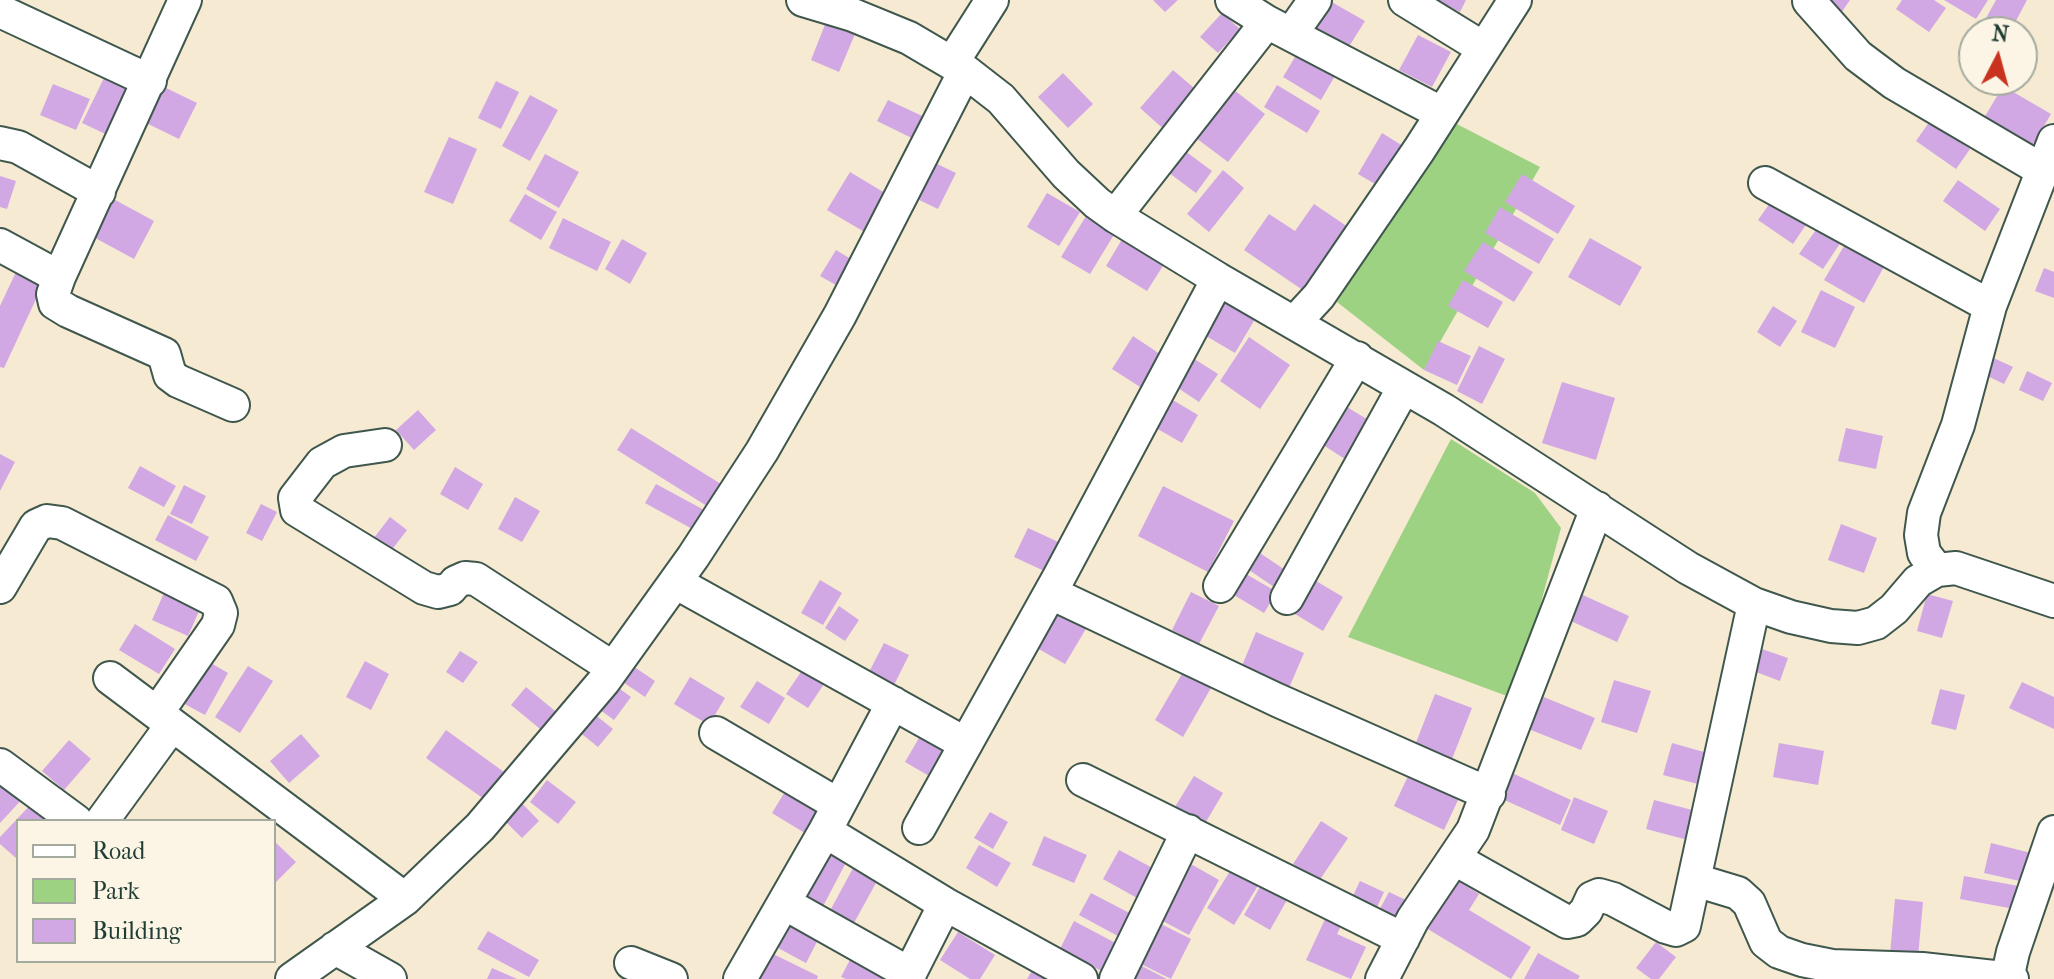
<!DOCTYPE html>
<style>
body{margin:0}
#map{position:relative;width:2054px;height:979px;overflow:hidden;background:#f6ead2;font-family:"IM FELL French Canon",serif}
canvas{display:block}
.legend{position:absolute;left:16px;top:819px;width:260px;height:144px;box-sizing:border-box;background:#fcf5e5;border:2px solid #a4ab9e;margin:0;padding:10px 14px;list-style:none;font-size:24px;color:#1f3d34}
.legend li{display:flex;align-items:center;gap:16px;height:40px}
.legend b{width:40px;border:2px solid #a4ab9e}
.north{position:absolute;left:1958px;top:16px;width:80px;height:80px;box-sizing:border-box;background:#fcf5e5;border:2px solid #a4ab9e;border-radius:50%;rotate:6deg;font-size:22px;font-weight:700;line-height:32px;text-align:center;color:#1f3d34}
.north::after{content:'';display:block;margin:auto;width:28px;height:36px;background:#c8321e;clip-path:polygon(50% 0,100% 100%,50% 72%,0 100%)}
</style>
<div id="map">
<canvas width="2054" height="979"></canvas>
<ul class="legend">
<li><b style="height:10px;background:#fff"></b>Road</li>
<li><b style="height:22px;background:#9ed283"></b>Park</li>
<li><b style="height:22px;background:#d1a8e4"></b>Building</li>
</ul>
<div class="north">N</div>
</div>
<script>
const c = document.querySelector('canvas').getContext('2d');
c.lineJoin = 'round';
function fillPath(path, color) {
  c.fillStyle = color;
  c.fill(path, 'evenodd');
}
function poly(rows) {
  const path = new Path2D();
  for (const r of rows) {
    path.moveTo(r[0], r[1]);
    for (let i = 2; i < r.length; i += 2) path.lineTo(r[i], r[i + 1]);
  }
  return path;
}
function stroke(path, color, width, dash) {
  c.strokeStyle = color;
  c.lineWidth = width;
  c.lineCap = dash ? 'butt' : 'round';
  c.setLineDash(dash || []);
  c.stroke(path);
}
const green = poly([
 [1451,121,1540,167,1424,370,1337,302],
 [1451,439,1535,493,1561,528,1515,699,1348,637]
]);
const building = poly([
 [1153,0,1178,0,1165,12],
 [1328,0,1365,21,1343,56,1307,33],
 [1436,0,1466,0,1460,12],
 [1823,0,1850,0,1841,13],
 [1902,0,1934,0,1946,8,1929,32,1896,9],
 [1944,0,1988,0,1976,19],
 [1996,0,2027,0,2010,32,1985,20],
 [1222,13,1240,29,1218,53,1200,37],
 [826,22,855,34,839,72,811,60],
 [1418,35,1451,52,1432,87,1399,70],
 [1301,47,1339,69,1321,100,1283,77],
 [1173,70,1201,94,1168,133,1140,108],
 [1063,73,1093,104,1068,128,1038,97],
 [104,78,136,93,114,138,82,123],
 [496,81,519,92,501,129,478,118],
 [53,84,90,99,76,130,40,115],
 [160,85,197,103,179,139,142,121],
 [1277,85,1320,111,1307,133,1264,107],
 [1229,86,1265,114,1228,162,1192,135],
 [2003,86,2051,114,2029,151,1981,123],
 [530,95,558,110,530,161,502,146],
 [888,100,933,121,922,143,877,121],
 [1930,121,1970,149,1956,169,1916,141],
 [1382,133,1411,151,1387,191,1358,174],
 [449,137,477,149,453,204,424,192],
 [1177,145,1212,171,1196,193,1161,167],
 [545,154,579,172,559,208,526,189],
 [929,160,956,173,938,209,911,196],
 [1223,170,1244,188,1209,232,1187,214],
 [850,172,890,196,868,234,827,210],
 [1522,174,1575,206,1558,234,1505,202],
 [0,176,16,181,7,209,0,207],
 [1958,180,2000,209,1985,231,1943,201],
 [1047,193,1080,212,1059,246,1027,227],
 [1777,193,1812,216,1793,244,1758,220],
 [525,194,557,212,541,240,509,221],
 [106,195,154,221,134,259,86,233],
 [1314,204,1351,229,1307,293,1244,250,1269,214,1295,231],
 [1500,207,1554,239,1539,264,1485,233],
 [1086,216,1115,233,1090,274,1061,257],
 [563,218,611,242,597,271,549,248],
 [1820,224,1843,239,1823,269,1799,254],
 [1124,236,1166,261,1147,291,1106,266],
 [1590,238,1642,267,1620,306,1568,277],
 [622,239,647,253,630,284,605,269],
 [1847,241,1886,263,1864,303,1824,280],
 [1483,242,1533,272,1514,302,1464,271],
 [836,250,856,262,841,288,820,276],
 [2044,268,2054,272,2054,298,2035,291],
 [16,272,43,284,4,368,0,367,0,306],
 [1463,280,1503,302,1488,328,1448,306],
 [1821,290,1855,307,1835,348,1801,332],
 [1225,294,1258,314,1235,353,1201,333],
 [1773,306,1797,321,1780,347,1757,332],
 [1133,336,1169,360,1148,392,1112,369],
 [1249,337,1290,365,1260,409,1220,381],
 [1438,341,1471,356,1457,385,1424,370],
 [1479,346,1505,359,1482,404,1457,391],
 [1185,353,1218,374,1199,402,1169,382],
 [1987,355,2013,367,2004,384,1979,372],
 [2027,371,2052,383,2043,401,2019,390],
 [1562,382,1615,398,1596,460,1542,443],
 [1166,396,1198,415,1182,443,1149,424],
 [1337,401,1375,424,1351,463,1314,439],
 [418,410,436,430,414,450,396,430],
 [631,428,721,484,707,506,617,450],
 [1846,428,1883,436,1876,469,1838,461],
 [0,454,15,462,0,491],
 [140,466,176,486,164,507,128,488],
 [455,467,483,484,468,510,440,494],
 [656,484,706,511,696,531,645,503],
 [184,485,206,496,192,524,170,514],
 [1163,486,1234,521,1208,572,1138,536],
 [515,497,540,511,522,542,498,529],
 [261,504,277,512,262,541,246,533],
 [168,515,209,537,196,561,155,540],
 [390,517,407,530,387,556,370,543],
 [1841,524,1877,538,1864,573,1828,560],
 [1028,528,1067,546,1053,575,1014,557],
 [1257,551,1288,572,1277,589,1246,568],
 [1246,574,1277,592,1264,613,1234,595],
 [1306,575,1343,597,1323,631,1285,608],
 [820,580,842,593,823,625,801,613],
 [1574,591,1629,616,1617,642,1562,617],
 [1191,592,1219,606,1199,644,1172,630],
 [164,593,200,609,188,636,152,620],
 [1927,594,1953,601,1942,638,1917,631],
 [1056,602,1090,622,1065,664,1030,644],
 [839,606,859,620,845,641,825,628],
 [135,624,175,649,159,674,119,650],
 [1256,632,1304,653,1289,688,1241,668],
 [884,643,909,655,893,687,868,674],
 [1756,647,1788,658,1780,681,1748,669],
 [460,651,478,662,463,683,446,672],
 [204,659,228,673,205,715,181,702],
 [365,661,389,674,371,710,346,697],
 [627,662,655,681,645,697,617,678],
 [248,666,273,681,240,733,215,717],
 [805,666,826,681,808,708,786,694],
 [1183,672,1211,688,1183,737,1155,720],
 [690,677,725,698,709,725,674,704],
 [1614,680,1651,691,1637,733,1601,722],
 [609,681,631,697,614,720,592,704],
 [757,681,785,698,769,724,740,707],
 [2022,682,2054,697,2054,729,2009,708],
 [526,687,560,715,545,733,511,705],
 [1940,689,1965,695,1956,730,1931,724],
 [1534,693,1595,718,1581,750,1521,726],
 [1435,694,1472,708,1452,759,1415,745],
 [588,709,613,729,598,747,573,727],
 [446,730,504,772,484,799,426,758],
 [923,731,954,749,936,780,905,762],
 [301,734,320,756,289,783,270,761],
 [69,740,91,759,64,790,42,771],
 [1672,743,1711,754,1702,785,1663,775],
 [1779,743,1824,751,1818,785,1773,777],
 [1512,773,1571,800,1560,825,1500,798],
 [1409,774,1459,798,1444,830,1394,806],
 [1194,776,1223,793,1200,832,1170,815],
 [7,778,26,795,0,823,0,786],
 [547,780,576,802,558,824,530,802],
 [786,790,823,812,808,835,772,813],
 [1574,797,1608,811,1594,844,1561,830],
 [517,798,539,821,522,838,500,816],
 [36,799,54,815,49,821,18,821,18,855,16,858,0,844,0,837],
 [1654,800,1696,811,1688,840,1646,829],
 [990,812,1008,822,993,849,974,838],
 [1321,821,1348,838,1319,881,1293,864],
 [1044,836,1087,855,1074,883,1032,865],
 [274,841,296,862,274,884],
 [829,842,851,853,820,912,798,900],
 [1991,843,2031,853,2024,882,1984,873],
 [979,845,1011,863,997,887,966,868],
 [1119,850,1162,873,1146,903,1103,879],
 [858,859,882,872,849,932,825,920],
 [1189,863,1219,880,1189,935,1159,919],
 [1232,868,1259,884,1234,925,1207,908],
 [1450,876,1479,894,1469,910,1531,947,1511,979,1421,925],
 [1964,876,2024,887,2020,910,1960,899],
 [1360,881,1384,892,1372,918,1348,906],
 [1261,885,1287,900,1270,930,1244,915],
 [1389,892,1408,901,1395,928,1375,918],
 [1091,893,1139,918,1127,941,1079,915],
 [1895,899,1923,902,1918,957,1890,954],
 [779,914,820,936,806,963,765,941],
 [1326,917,1342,924,1337,934,1366,947,1351,979,1306,960],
 [1151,919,1191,939,1171,979,1131,959],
 [1074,921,1125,948,1111,976,1060,949],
 [488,931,539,960,529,977,477,949],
 [958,932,995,955,980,979,970,979,940,960],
 [1656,942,1676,957,1659,979,1651,979,1636,968],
 [763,949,818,976,817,979,757,979],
 [1538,953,1580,976,1578,979,1524,979],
 [853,954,888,979,846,979,841,977],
 [1128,959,1167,979,1119,979],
 [1034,967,1056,979,1027,979],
 [492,968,517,979,487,979]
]);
const minor = poly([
 [185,0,59,277,53,294,55,303,68,311,164,354,170,375,178,381,233,405],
 [803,0,853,15,909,38,965,71,1001,99,1066,174,1097,203,1115,216,1218,279,1444,410,1688,568,1754,604,1791,617,1831,626,1858,628,1876,623,1894,609,1918,581,1937,570,1956,568,2054,601],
 [1232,0,1267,22,1441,113],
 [1405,0,1483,48],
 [1809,1,1858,56,1894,83,2042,170],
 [0,11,150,81],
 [1291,34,1315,0],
 [952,63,992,0],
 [0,143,18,147,99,192],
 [1765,183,1990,306],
 [1115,216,1267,22],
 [0,245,59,277],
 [1295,322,1319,296,1419,150,1515,0],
 [385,445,344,451,322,463,295,498,297,510,424,588,438,592,450,589,456,582,465,578,476,579,613,668],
 [1937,570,1924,553,1921,535,1924,513,1958,425,1990,306,2054,141],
 [675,582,966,744],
 [1220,586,1357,358],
 [0,587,36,526,47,521,62,523,216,601,221,613,218,625,157,713],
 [1051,593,1277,700,1489,794],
 [1287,598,1404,387],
 [110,678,405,899],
 [893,703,825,831,945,904,1081,979],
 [716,733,837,804],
 [0,765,76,821],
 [1083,780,1403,939],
 [102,821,172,725],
 [919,828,1059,577,1218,279],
 [1455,859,1567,922,1577,920,1586,911,1592,898,1599,895,1613,899,1666,927,1676,930,1684,926,1754,604],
 [1695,880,1738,893,1749,903,1766,942,1779,952,1802,960,1832,966,1922,969,2012,979],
 [784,903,910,974],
 [335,948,390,979],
 [631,963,671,979],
 [292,979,405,899,480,827,604,681,693,557,762,451,840,315,965,71],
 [740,979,825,831],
 [907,979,945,904],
 [1116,979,1188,831],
 [1382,979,1413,919,1473,830,1597,508],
 [2007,979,2013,952,2054,832]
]);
fillPath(green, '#9ed283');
fillPath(building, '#d1a8e4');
stroke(minor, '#3f574c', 36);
stroke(minor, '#fff', 32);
</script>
